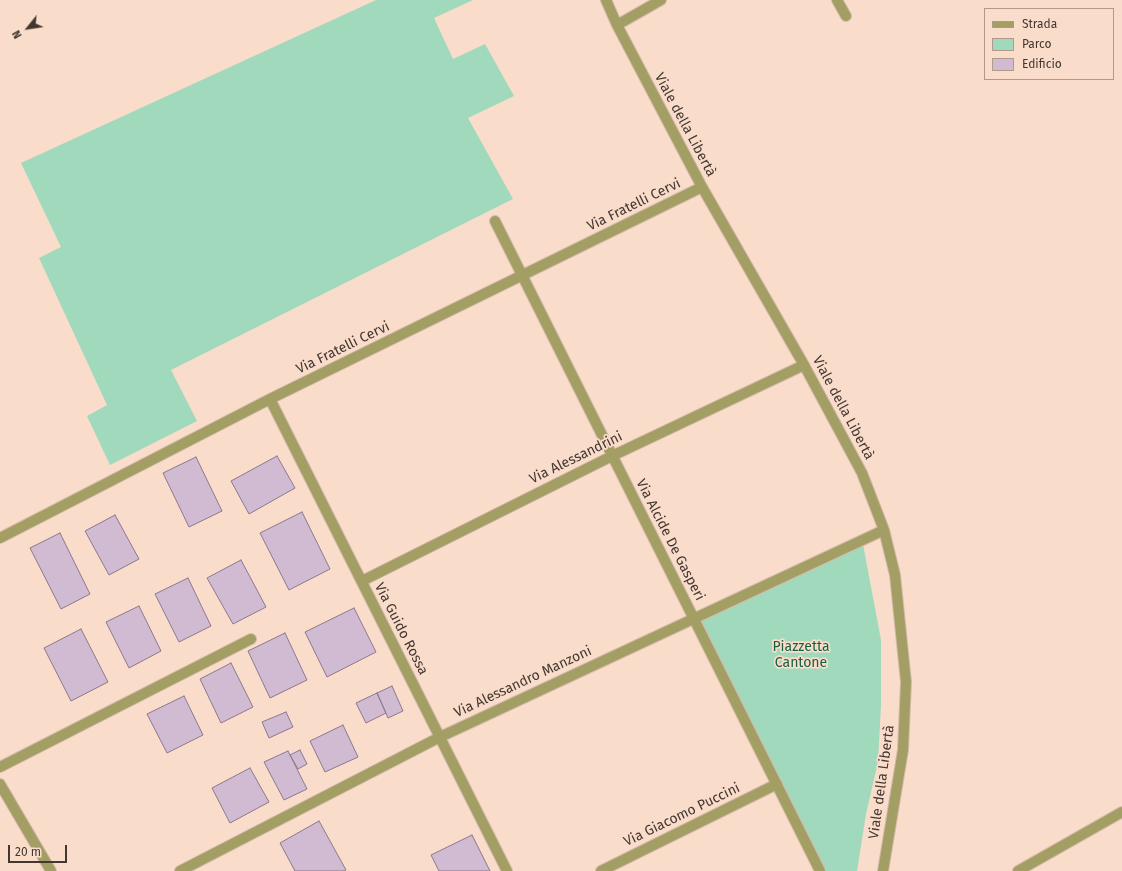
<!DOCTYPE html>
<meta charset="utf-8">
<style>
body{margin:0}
#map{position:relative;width:1122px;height:871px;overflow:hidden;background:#f9dcca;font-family:"Fira Sans",sans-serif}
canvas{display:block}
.legend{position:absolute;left:984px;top:8px;width:130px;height:72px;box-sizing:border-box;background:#f9dcca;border:1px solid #b09a8c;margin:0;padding:5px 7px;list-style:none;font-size:12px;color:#433730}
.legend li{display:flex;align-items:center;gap:8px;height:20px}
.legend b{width:20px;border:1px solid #b09a8c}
.north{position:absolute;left:8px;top:8px;width:40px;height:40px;-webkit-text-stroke:3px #f9dcca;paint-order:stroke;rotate:240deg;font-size:11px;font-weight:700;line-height:16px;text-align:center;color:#433730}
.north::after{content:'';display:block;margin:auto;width:14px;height:18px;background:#433730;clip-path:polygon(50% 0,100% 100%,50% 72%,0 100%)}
.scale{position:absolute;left:8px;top:845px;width:59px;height:18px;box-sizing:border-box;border:2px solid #433730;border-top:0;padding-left:5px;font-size:12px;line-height:14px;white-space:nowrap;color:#433730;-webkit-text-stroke:3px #f9dcca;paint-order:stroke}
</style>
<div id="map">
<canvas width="1122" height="871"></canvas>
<ul class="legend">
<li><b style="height:5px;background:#a29e64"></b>Strada</li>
<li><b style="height:11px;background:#a0d9bc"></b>Parco</li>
<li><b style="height:11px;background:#d1bbd3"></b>Edificio</li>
</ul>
<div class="north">N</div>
<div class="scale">20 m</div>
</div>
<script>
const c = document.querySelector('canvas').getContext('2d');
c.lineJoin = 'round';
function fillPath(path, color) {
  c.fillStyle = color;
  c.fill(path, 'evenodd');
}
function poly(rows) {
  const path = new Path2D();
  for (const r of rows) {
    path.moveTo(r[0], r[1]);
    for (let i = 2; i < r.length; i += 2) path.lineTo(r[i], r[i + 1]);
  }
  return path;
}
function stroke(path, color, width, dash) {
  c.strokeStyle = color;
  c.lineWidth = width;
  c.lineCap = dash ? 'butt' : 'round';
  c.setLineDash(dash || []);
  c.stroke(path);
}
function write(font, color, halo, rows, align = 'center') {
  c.font = font + ' "Fira Sans",sans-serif';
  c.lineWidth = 3.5;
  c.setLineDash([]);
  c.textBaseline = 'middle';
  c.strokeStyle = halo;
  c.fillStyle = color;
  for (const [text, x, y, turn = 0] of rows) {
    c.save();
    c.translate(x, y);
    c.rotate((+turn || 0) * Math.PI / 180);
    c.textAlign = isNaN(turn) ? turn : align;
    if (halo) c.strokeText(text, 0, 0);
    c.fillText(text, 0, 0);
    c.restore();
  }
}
const green = poly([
 [376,0,473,0,434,18,453,59,485,44,514,96,468,118,513,199,171,370,197,421,110,465,87,416,107,405,39,258,61,247,21,163],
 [862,539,881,640,881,705,878,762,866,814,857,871,820,871,693,617]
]);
const building = poly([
 [277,456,295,488,249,514,231,481,277,456],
 [196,457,222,511,189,527,163,473,196,457],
 [302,512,330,569,289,590,260,533,302,512],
 [115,515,139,559,109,575,85,531,115,515],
 [60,533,90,594,61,609,30,548,60,533],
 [241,560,266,607,233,624,207,578,241,560],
 [188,578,211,626,179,642,155,594,188,578],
 [139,606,161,651,129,668,106,622,139,606],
 [354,608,376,652,327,677,305,632,354,608],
 [81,629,108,682,71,701,44,648,81,629],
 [285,633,307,680,270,698,248,651,285,633],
 [231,663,253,707,221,723,200,679,231,663],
 [392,686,403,711,388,718,377,693,392,686],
 [377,693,386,713,366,723,356,703,377,693],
 [184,696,203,735,167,753,147,714,184,696],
 [286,712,293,727,269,738,262,722,286,712],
 [343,725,358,757,325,772,310,741,343,725],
 [300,750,307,764,298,769,290,755,300,750],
 [288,751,307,789,284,800,264,762,288,751],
 [250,768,269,802,230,823,212,788,250,768],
 [319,821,346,870,344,871,295,871,280,843,319,821],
 [472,835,490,871,439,871,431,855,472,835]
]);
const street = poly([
 [606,0,617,25,702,187,804,365,862,473,884,530,895,575,906,682,903,750,883,871],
 [837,0,846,16],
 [617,25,661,0],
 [495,221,820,871],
 [270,399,507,871],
 [0,538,270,399,702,187],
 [362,581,612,456,804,365],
 [0,767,251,639],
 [0,784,51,871],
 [180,871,440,737,884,530],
 [601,871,777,784],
 [1018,871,1122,812]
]);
const streetNames = [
 ["Viale della Libertà",685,125,62],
 ["Via Fratelli Cervi",634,205,-26],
 ["Via Fratelli Cervi",343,348,-26],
 ["Viale della Libertà",843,408,62],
 ["Via Alessandrini",576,458,-26],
 ["Via Alcide De Gasperi",670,540,63],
 ["Via Guido Rossa",401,629,63],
 ["Via Alessandro Manzoni",523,682,-25],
 ["Viale della Libertà",882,782,-82],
 ["Via Giacomo Puccini",682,815,-26]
];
const parkNames = [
 ["Piazzetta",801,647],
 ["Cantone",801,663]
];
fillPath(green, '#a0d9bc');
fillPath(building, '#d1bbd3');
stroke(building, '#8c778d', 1);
stroke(street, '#d5bbab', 12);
stroke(street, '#a29e64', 10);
write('14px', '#433730', '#f9dcca', streetNames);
write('14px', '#165f42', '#f9dcca', parkNames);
</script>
